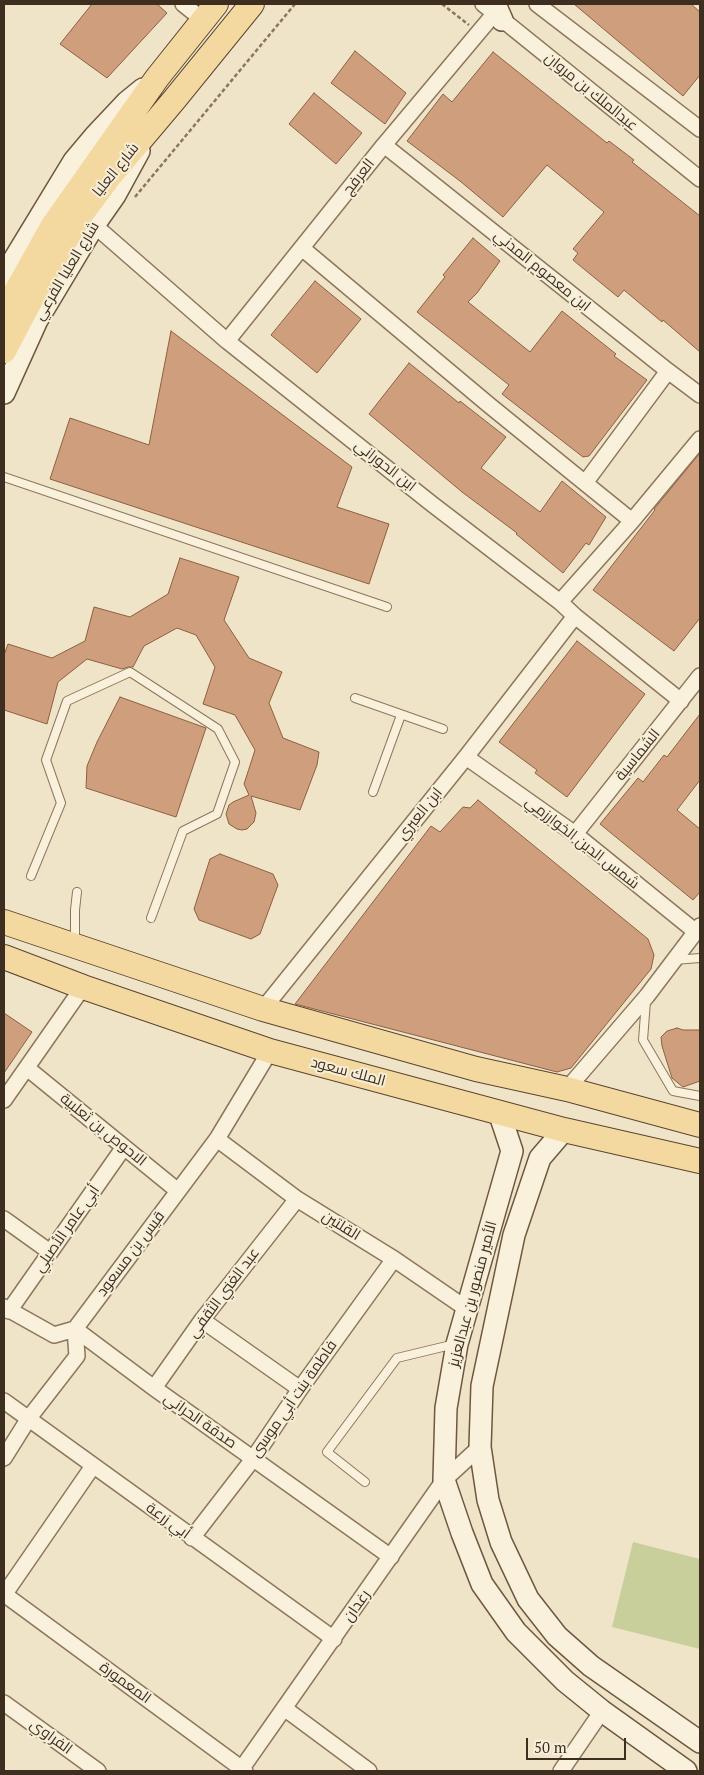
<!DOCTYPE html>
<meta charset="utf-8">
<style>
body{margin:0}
#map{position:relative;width:704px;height:1775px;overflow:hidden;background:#f0e4c8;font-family:"PT Serif",serif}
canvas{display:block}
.frame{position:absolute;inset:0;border:5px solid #3d2e20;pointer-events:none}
.scale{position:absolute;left:526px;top:1738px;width:100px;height:22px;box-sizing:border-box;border:2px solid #3d2e20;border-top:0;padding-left:6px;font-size:15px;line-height:18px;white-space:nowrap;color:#3d2e20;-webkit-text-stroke:4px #f7eed8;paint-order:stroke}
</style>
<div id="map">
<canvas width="704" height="1775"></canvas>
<div class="frame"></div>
<div class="scale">50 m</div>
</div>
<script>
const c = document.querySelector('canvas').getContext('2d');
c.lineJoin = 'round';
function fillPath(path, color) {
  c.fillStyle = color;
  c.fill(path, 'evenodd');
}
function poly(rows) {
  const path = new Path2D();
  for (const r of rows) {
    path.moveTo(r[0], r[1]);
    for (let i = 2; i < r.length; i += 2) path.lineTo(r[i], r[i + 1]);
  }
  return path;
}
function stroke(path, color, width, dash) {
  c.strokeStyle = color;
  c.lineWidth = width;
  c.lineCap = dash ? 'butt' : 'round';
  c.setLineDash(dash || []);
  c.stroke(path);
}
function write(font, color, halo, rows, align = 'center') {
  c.font = font + ' "PT Serif",Cairo,serif';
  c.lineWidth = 4;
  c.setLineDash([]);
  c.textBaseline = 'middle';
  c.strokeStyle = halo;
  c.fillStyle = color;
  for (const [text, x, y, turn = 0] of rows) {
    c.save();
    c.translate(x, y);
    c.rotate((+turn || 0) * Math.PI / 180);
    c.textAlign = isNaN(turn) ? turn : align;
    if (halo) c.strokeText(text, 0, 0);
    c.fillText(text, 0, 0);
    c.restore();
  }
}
const green = poly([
 [633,1542,700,1559,700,1649,612,1627]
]);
const building = poly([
 [92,4,157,4,167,13,107,78,60,44,92,4],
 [574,4,691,4,700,12,700,75,683,96,574,4],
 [355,51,406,93,385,124,331,83,355,51],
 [493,52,607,143,609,141,634,160,632,162,700,216,700,352,663,320,662,322,624,290,618,297,573,260,578,253,573,249,604,212,547,165,503,217,460,181,407,141,443,94,452,102,493,52],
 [314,93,362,133,336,164,289,124,314,93],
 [473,238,500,261,477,293,468,302,530,352,562,311,616,354,614,356,647,380,589,456,583,457,502,394,509,385,417,312,445,277,443,275,473,238],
 [315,281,361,319,317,373,271,335,315,281],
 [171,331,352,467,337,507,389,524,369,584,50,479,70,418,149,445,171,331],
 [409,363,459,403,460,401,506,437,481,468,540,512,562,481,606,517,589,545,586,543,563,573,516,534,517,533,462,492,369,414,409,363],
 [700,453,700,618,674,651,593,590,655,510,654,509,700,453],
 [180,558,239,577,224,620,249,658,282,672,269,703,283,738,319,752,317,765,300,810,251,796,256,813,254,822,247,829,242,830,237,829,229,824,226,814,229,805,233,802,249,795,244,784,255,750,235,715,203,704,215,667,196,635,177,628,144,646,133,667,128,667,122,669,87,659,58,682,47,724,4,710,4,655,8,644,52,658,85,641,94,607,130,617,168,594,180,558],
 [577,641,645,694,567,797,535,773,537,770,499,742,577,641],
 [120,697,206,728,176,817,86,788,87,766,97,742,120,697],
 [700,714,700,780,677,810,700,829,700,892,693,900,600,824,638,778,643,782,664,755,667,757,700,714],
 [478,800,648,939,654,955,651,969,571,1068,557,1072,295,1004,431,826,440,832,463,807,470,808,478,800],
 [220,854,273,874,278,885,260,934,251,939,199,920,194,909,210,859,220,854],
 [4,1013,32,1032,4,1073,4,1013],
 [677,1028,683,1030,700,1030,700,1081,683,1087,672,1078,662,1046,661,1037,667,1031,677,1028]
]);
const path = poly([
 [442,4,469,25],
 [135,197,295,4]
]);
const lane = poly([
 [4,477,387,607],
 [355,698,443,729],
 [373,792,401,715],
 [31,876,61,803,46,760,67,701,130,672,218,729,235,762,217,814,183,831,151,918],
 [77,892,75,910,75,939,79,942],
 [674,960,700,958],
 [646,1001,643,1040,673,1091,700,1096],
 [365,1482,327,1452,397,1358,455,1344]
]);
const street = poly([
 [183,4,203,20],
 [483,4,700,179],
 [537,4,700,129],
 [384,145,668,371,700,395],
 [94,225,227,341,432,504,560,602,575,616,681,701],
 [303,249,489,405,585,483,668,371],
 [227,341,384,145,494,14],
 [585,483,632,521],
 [560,602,632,521,700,439],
 [466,757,575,834,696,932],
 [575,834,700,676],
 [263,1009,466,757,575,616],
 [27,1068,178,1191],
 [567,1089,647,996,700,926],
 [4,1100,83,987],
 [217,1139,297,1199,394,1259,467,1309],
 [4,1219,50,1252],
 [4,1307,54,1335,75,1329],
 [9,1311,124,1147],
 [202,1320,300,1389],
 [75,1329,154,1388,391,1557],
 [154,1388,202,1320,297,1199],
 [4,1401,334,1639],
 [4,1458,29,1418,77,1356,75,1329,217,1139,270,1051],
 [192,1538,253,1459,300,1389,394,1259],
 [4,1594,245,1771],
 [4,1595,93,1466],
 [4,1703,98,1771],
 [284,1708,369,1771],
 [240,1771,444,1480,480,1447],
 [561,1771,602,1711]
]);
const secondary = poly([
 [495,4,502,20],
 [4,276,74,161,95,136,127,102,143,89],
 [4,393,37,320,94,225,115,195,139,151],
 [499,1112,512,1151,457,1344,446,1408,444,1480,462,1533,482,1584,516,1632,565,1681,602,1711,686,1771],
 [564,1130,540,1158,514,1235,482,1386,480,1447,488,1500,501,1542,528,1599,557,1636,591,1666,700,1742]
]);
const primary = poly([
 [4,313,52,227,157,78,216,4],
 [4,351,35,292,80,216,109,177,174,100,252,4],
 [4,922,263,1009,476,1069,567,1089,700,1125],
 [4,957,83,987,270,1051,564,1130,700,1161]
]);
const streetNames = [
 ["عبدالملك بن مروان",591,92,39],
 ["شارع العليا",116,170,-51],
 ["العرفج",359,177,-52],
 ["شارع العليا الفرعي",67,271,-59],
 ["ابن معصوم المدني",542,271,39],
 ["ابن الحوراني",385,466,38],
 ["الشماسية",638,755,-51],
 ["ابن العبري",420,814,-51],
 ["شمس الدين الخوارزمي",582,843,38],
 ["الملك سعود",348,1072,15],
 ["الاحوص بن ثعلبية",103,1130,39],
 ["القلتين",341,1226,32],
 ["أبي عامر الأصيلي",67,1229,-55],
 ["قيس بن مسعود",131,1254,-53],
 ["عبد الغني الثقفي",224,1293,-53],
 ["الأمير منصور بن عبدالعزيز",473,1294,-75],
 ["فاطمة بنت أبي موسى",294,1399,-55],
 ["صدقة الحراني",200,1421,35],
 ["أبي زرعة",168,1521,36],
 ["رغدان",357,1606,-55],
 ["المعمورة",125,1683,36],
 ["الفراوي",51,1737,36]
];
fillPath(green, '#c9cf9b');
fillPath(building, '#cf9f7d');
stroke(building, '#8d5f41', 1);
stroke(lane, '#8d765c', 10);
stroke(street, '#8d765c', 18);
stroke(secondary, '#6f573f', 24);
stroke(primary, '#5b4430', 26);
stroke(path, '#8d765c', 2.5, [4, 2.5]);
stroke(lane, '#faf1dc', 8);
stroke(street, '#faf1dc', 15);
stroke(secondary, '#faf1dc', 21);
stroke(primary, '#f3d9a0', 24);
write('15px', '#3d2e20', '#f7eed8', streetNames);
</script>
